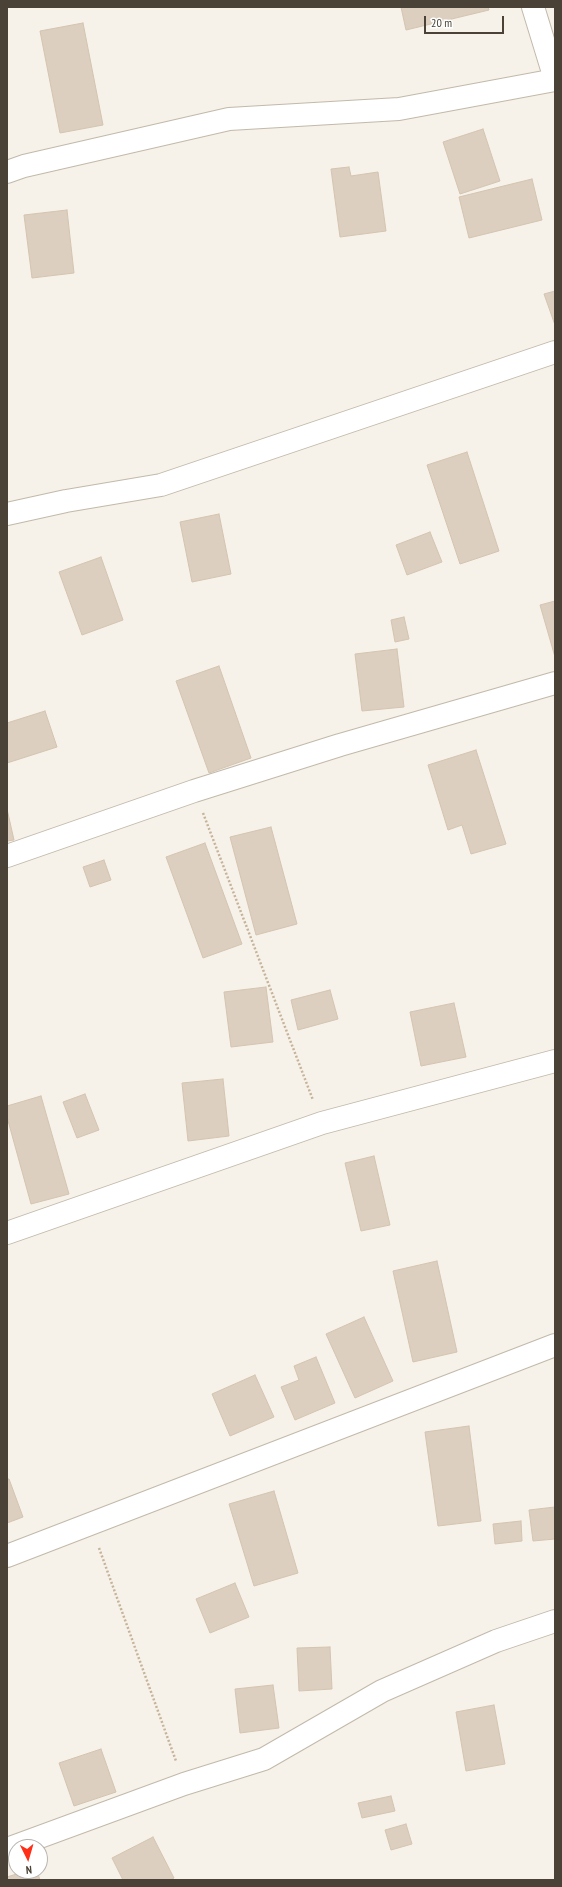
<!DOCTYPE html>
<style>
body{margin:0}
#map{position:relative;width:562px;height:1887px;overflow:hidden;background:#f6f1e9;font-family:"PT Sans Narrow",sans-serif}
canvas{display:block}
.frame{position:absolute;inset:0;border:8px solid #4a4236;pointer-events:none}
.north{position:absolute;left:8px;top:1839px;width:40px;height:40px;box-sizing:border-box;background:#fff;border:1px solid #b7b3af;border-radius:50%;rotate:175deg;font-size:11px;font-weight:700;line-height:16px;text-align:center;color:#4a4236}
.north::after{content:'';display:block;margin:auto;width:14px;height:18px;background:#ff2e17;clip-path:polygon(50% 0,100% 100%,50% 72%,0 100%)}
.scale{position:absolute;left:424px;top:16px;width:80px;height:18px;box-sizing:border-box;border:2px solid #4a4236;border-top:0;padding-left:5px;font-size:12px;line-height:14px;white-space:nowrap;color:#4a4236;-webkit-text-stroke:3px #fff;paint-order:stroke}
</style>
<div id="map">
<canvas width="562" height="1887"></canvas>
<div class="frame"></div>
<div class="north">N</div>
<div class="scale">20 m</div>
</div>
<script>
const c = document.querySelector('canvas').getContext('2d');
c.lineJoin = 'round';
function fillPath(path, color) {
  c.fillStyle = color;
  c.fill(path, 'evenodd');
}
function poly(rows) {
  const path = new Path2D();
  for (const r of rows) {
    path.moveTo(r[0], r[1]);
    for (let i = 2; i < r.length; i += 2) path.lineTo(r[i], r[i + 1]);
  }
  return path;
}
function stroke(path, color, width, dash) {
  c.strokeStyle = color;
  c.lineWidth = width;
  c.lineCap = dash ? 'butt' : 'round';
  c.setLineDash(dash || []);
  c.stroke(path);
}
const building = poly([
 [401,7,488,7,489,10,406,30,401,7],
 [83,23,103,125,60,133,40,31,83,23],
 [483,129,500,181,460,194,443,142,483,129],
 [349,167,351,176,378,172,386,231,340,237,331,169,349,167],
 [532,179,542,220,469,238,459,197,532,179],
 [67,210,74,273,32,278,24,215,67,210],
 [555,291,555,325,544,294,555,291],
 [467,452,499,551,460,564,427,465,467,452],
 [219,514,231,574,192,582,180,522,219,514],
 [430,532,442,562,407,575,396,545,430,532],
 [101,557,123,620,82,635,59,572,101,557],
 [555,601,555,657,540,605,555,601],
 [404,617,409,639,395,642,391,620,404,617],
 [397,649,404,707,362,711,355,654,397,649],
 [219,666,251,758,209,773,176,681,219,666],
 [45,711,57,747,7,763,7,723,45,711],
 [476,750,506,844,471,854,462,825,448,830,428,765,476,750],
 [7,809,14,840,7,841,7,809],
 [271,827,297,924,256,935,230,837,271,827],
 [205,843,242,944,203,958,166,857,205,843],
 [104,860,111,880,90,887,83,867,104,860],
 [266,987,273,1042,231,1047,224,992,266,987],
 [330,990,338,1019,298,1030,291,1000,330,990],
 [454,1003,466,1057,421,1066,410,1012,454,1003],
 [223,1079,229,1136,188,1141,182,1083,223,1079],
 [85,1094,99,1130,77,1138,63,1102,85,1094],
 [41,1096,69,1194,31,1204,7,1117,7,1106,41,1096],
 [374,1156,390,1225,361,1231,345,1163,374,1156],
 [437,1261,457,1352,413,1362,393,1271,437,1261],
 [364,1317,393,1381,355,1398,326,1334,364,1317],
 [316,1357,335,1403,295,1420,281,1387,299,1380,294,1366,316,1357],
 [255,1375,274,1417,230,1436,212,1394,255,1375],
 [469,1426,481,1521,438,1526,425,1432,469,1426],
 [7,1479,9,1479,23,1517,7,1523,7,1479],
 [274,1491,298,1573,254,1586,229,1504,274,1491],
 [555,1507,555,1539,533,1541,529,1510,555,1507],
 [521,1521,522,1541,495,1544,493,1524,521,1521],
 [235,1583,249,1617,210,1633,196,1599,235,1583],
 [330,1647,332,1689,299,1691,297,1648,330,1647],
 [273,1685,279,1728,240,1733,235,1689,273,1685],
 [494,1705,505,1764,466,1771,456,1712,494,1705],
 [101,1749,116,1792,74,1806,59,1763,101,1749],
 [391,1796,395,1811,362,1818,358,1803,391,1796],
 [406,1824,412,1844,391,1850,385,1830,406,1824],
 [153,1837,174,1878,170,1880,123,1880,112,1858,153,1837],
 [26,1871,37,1871,40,1880,7,1880,7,1877,26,1871]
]);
const path = poly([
 [203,813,313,1100],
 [99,1548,176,1761]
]);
const street = poly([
 [533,7,555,79],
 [7,172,24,166,229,119,399,109,555,80],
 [7,514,66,501,161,485,555,352],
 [7,856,194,791,340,745,555,683],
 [7,1233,322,1123,555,1061],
 [7,1556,555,1345],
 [7,1849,184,1784,264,1759,382,1691,496,1641,555,1621]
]);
fillPath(building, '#dccfc0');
stroke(building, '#d4c4af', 1);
stroke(street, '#c2b9aa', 24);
stroke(path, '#c6b49a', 2.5, [2, 2]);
stroke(street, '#fff', 22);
</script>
